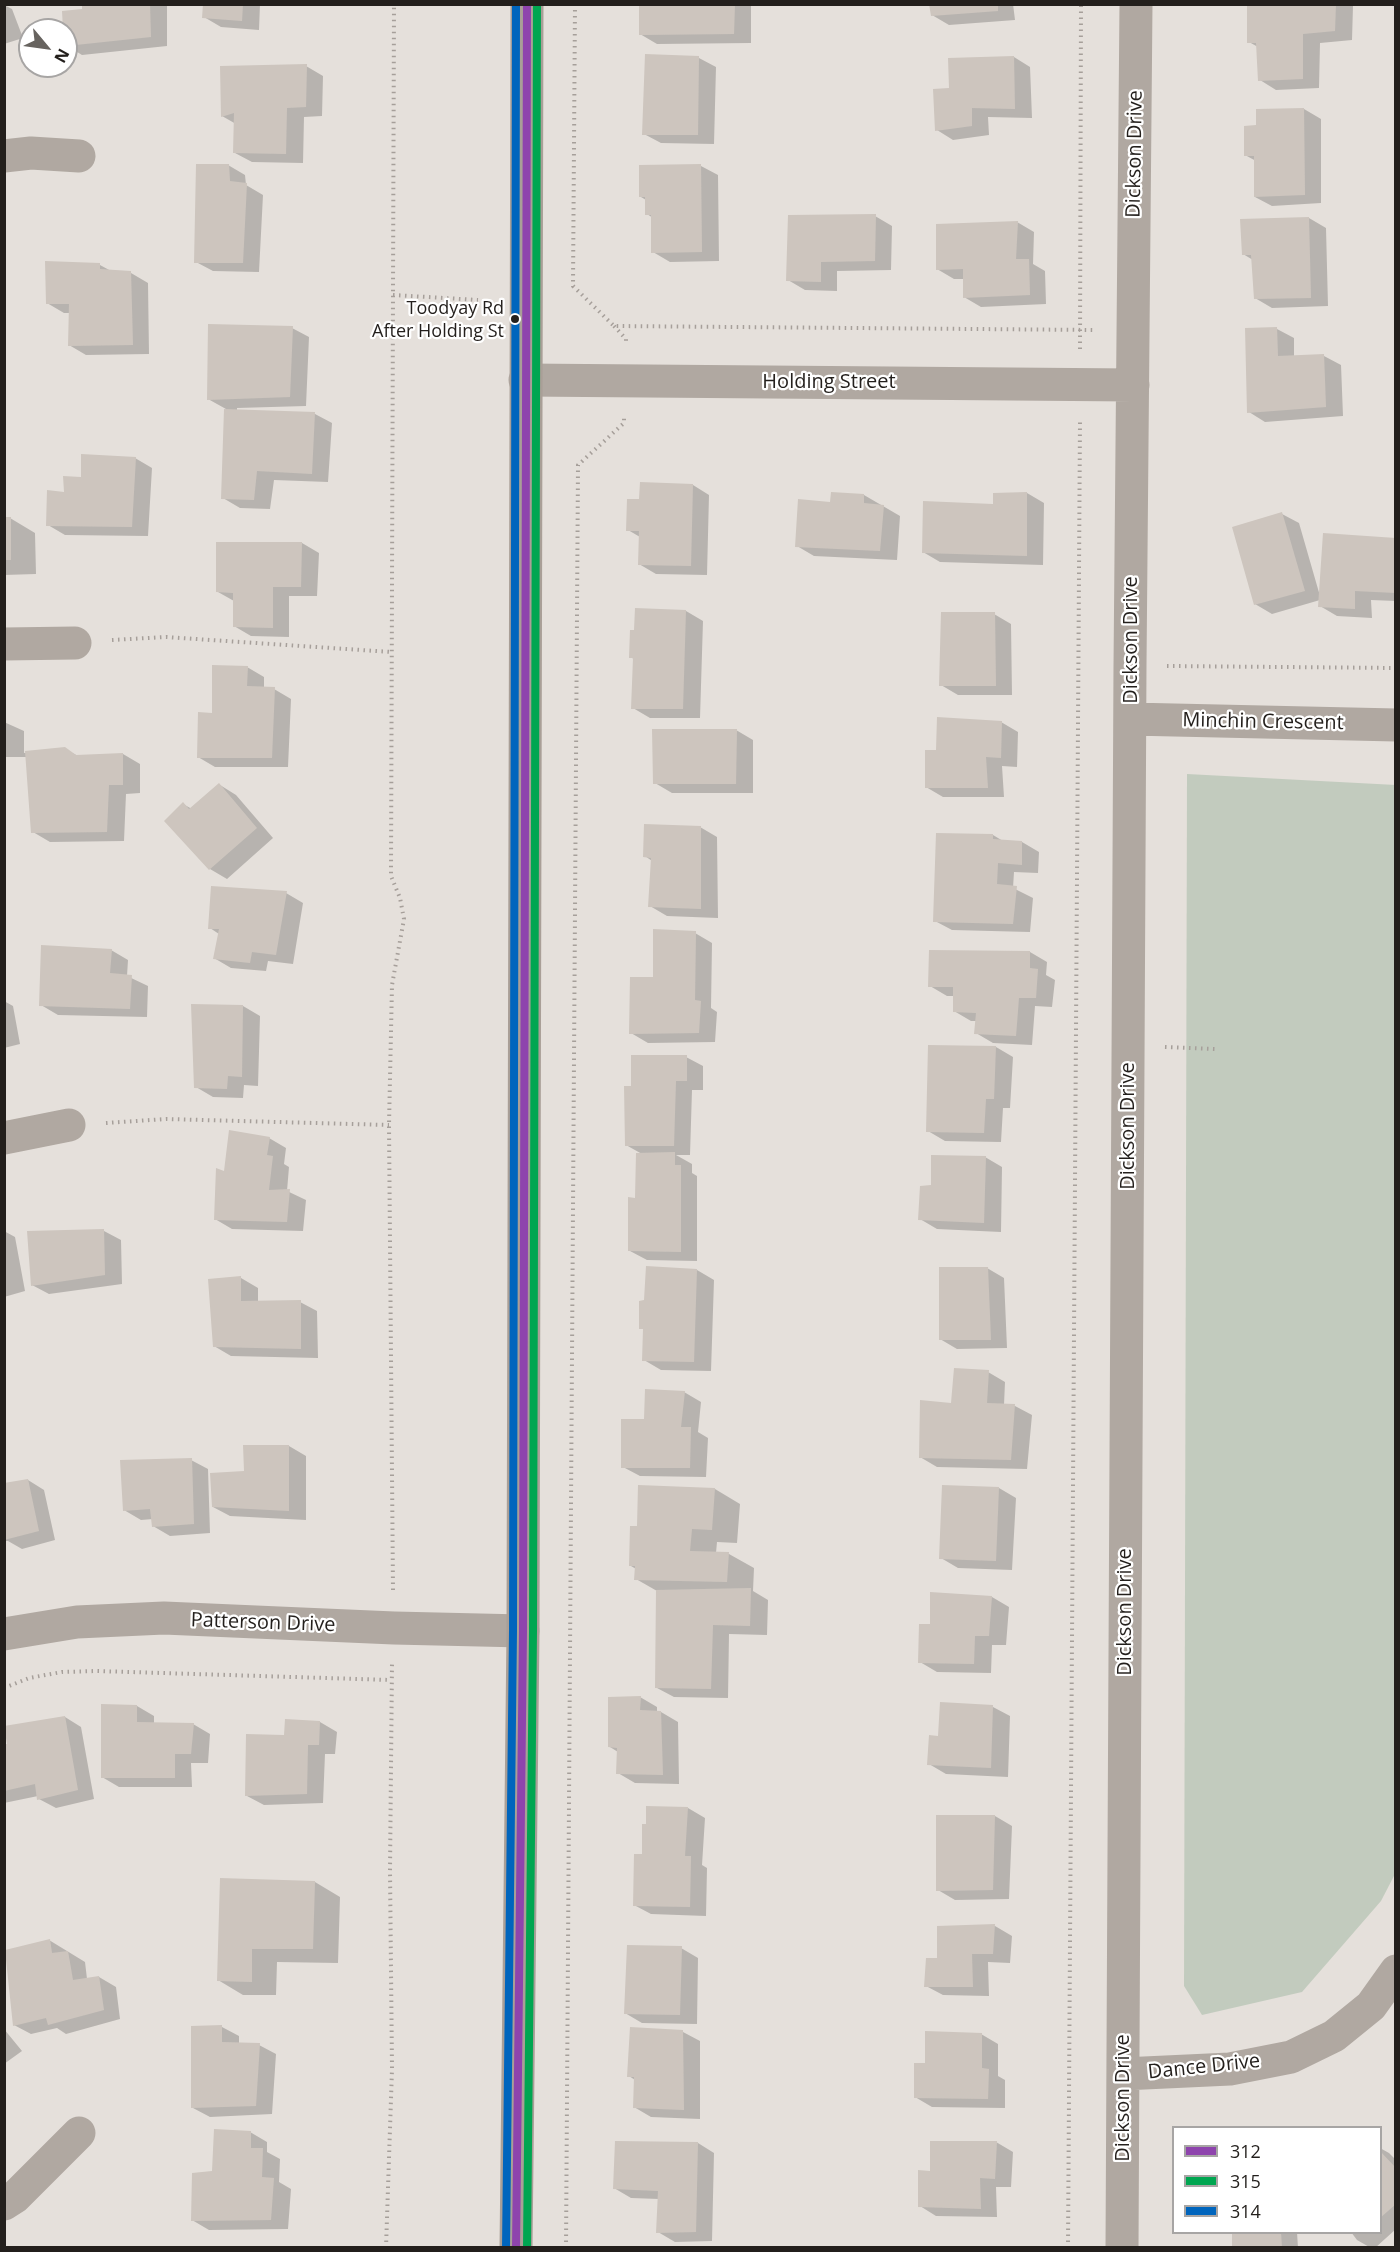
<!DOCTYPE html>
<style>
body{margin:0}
#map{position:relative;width:1400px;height:2252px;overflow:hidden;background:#e5e0db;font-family:"Open Sans",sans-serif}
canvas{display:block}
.frame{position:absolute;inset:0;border:6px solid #231f1c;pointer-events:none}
.legend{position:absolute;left:1172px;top:2126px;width:210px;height:108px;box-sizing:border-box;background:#fff;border:2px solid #a7a5a4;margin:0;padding:8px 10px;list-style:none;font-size:18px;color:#231f1c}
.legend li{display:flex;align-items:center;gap:12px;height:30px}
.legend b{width:30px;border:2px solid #a7a5a4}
.north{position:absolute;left:18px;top:18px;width:60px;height:60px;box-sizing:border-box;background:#fff;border:2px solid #a7a5a4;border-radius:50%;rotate:119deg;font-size:16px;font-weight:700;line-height:24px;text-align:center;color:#231f1c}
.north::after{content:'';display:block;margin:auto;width:21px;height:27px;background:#67635f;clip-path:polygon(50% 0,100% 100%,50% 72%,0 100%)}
</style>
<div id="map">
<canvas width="1400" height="2252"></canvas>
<div class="frame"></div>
<ul class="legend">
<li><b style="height:8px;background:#8e44ad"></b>312</li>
<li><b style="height:8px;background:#00a651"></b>315</li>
<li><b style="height:8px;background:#0065bd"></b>314</li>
</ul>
<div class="north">N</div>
</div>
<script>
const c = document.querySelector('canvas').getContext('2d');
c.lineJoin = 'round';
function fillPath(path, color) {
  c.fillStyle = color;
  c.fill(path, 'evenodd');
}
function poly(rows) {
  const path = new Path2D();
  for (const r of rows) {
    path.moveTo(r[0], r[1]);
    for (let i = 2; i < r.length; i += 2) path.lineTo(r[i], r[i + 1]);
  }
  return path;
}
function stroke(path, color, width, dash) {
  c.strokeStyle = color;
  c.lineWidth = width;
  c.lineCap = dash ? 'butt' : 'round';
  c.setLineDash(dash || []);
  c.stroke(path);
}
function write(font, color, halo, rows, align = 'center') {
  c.font = font + ' "Open Sans",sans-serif';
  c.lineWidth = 4.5;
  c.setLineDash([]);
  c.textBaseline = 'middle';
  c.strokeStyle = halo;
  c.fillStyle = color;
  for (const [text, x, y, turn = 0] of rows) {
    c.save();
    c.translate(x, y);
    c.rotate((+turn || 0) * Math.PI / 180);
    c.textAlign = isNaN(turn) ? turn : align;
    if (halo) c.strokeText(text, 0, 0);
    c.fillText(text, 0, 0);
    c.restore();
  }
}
const green = poly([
 [1187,774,1396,785,1395,1874,1381,1901,1302,1992,1202,2015,1184,1986]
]);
const shadow = poly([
 [84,4,167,4,167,46,82,55,66,45,65,30,84,10],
 [205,4,260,4,259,30,221,27,204,17],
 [641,4,751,4,751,43,657,44,640,34],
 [931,4,1013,4,1015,20,949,25,932,15],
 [1248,4,1350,4,1353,6,1352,40,1320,43,1319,88,1276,90,1260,80,1258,47,1249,42],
 [4,5,12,9,23,38,4,44],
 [646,56,699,58,716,67,714,144,661,143,644,134],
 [1014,57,1030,67,1032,118,988,117,989,135,953,140,937,130,950,90],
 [306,66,323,76,322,116,304,117,303,163,252,162,235,153,236,124,222,116],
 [1304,109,1321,119,1321,203,1272,206,1255,197,1256,161,1245,155,1258,127],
 [228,165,245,175,246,185,263,195,259,272,213,271,196,262],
 [641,166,701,166,718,175,719,261,670,262,653,252,653,218,647,214,646,200,641,197],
 [875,216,892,226,891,270,837,271,837,291,805,290,788,280],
 [1309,218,1326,228,1328,306,1272,308,1255,298,1253,260,1243,254,1242,220],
 [1017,222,1034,232,1033,264,1045,271,1046,304,981,307,964,297,964,279,954,279,937,269],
 [100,265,111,271,131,273,148,283,149,354,86,355,69,345,70,313,64,313,47,303],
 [292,328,309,337,306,406,237,408,237,411,315,414,332,423,328,482,274,480,270,509,240,508,223,498,226,409,208,399],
 [1277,329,1294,338,1294,357,1324,356,1341,365,1343,416,1265,422,1249,412],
 [135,458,152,468,148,536,65,535,48,525,65,493,82,479],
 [693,485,709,495,707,575,656,574,639,564,640,537,628,530,640,501],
 [1027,493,1044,503,1043,565,940,562,923,552,995,505],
 [864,495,900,516,897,560,814,556,797,546,831,504],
 [1282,514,1299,523,1320,596,1396,539,1396,601,1371,600,1372,618,1337,616,1320,606,1320,600,1272,614,1255,604],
 [10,518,35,533,36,574,4,575,4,519],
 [302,543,319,553,317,596,289,596,289,637,251,636,234,626,234,601,218,592],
 [636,609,686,611,703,621,700,718,650,718,633,708,634,659,630,657,635,632],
 [994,614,1011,624,1012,695,958,695,941,685],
 [247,667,264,677,264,689,274,689,291,699,288,767,215,767,198,757,213,714],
 [4,722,24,731,24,753,65,749,78,756,123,754,140,764,140,793,126,794,124,841,50,842,33,832,27,757,5,757,4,813],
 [1001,722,1018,732,1017,767,1002,766,1004,797,943,797,926,787,937,751],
 [736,730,753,740,753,793,672,793,655,783],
 [220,785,236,795,273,838,227,879,210,869,166,821,183,804,192,809],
 [700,827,717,837,718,918,667,916,650,906,652,861,645,856],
 [993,835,1003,841,1022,842,1039,852,1038,873,1014,872,1013,888,1033,898,1030,932,952,930,935,921],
 [286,893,303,903,293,964,268,961,266,971,231,968,214,958,219,934,210,928],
 [695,933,712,943,711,1008,717,1012,715,1042,648,1043,631,1033,655,979],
 [111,950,128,960,127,976,148,986,147,1017,58,1015,41,1005],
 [1030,952,1047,962,1046,975,1055,980,1052,1007,1035,1006,1032,1045,993,1043,976,1033,977,1021,971,1021,954,1011,955,996,947,996,930,986],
 [4,1001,13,1006,20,1044,4,1048],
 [243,1006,260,1016,258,1086,244,1085,243,1098,213,1097,196,1087],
 [930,1047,996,1047,1013,1057,1010,1108,1003,1108,1001,1142,945,1141,928,1131],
 [686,1057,703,1066,703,1090,692,1090,690,1155,676,1155,692,1164,692,1173,697,1176,697,1261,647,1260,630,1251,642,1154,626,1145,632,1087],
 [269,1138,286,1148,284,1164,289,1167,287,1191,306,1200,303,1231,232,1229,215,1219,225,1173],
 [985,1157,1002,1167,1001,1232,937,1229,920,1219,933,1186],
 [4,1231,15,1237,25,1291,4,1297],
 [104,1231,121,1240,122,1284,49,1294,32,1285],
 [987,1268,1004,1278,1007,1348,957,1349,940,1339],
 [697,1270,714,1280,711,1371,661,1370,644,1360,645,1330,641,1328],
 [241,1278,258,1288,258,1302,300,1302,317,1311,318,1358,231,1356,214,1346],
 [988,1372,1005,1382,1004,1405,1015,1406,1032,1415,1027,1469,937,1467,920,1457,952,1405],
 [684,1392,701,1402,698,1432,708,1438,706,1477,640,1476,623,1467,645,1420],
 [289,1446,306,1456,306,1520,230,1516,213,1507,246,1472],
 [191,1460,208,1469,210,1533,170,1536,153,1526,153,1519,141,1520,124,1510],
 [28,1480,44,1490,55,1540,22,1549,8,1541,4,1541,4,1484],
 [640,1487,715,1489,740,1504,737,1543,717,1542,716,1553,729,1554,754,1568,753,1591,768,1600,767,1635,729,1634,728,1698,674,1697,657,1688,657,1591,636,1579,636,1569,631,1566,638,1528],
 [999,1488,1016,1498,1012,1570,958,1568,941,1558],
 [992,1597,1009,1607,1006,1645,992,1645,991,1673,937,1672,920,1662,932,1625],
 [640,1697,657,1707,657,1712,661,1712,678,1722,679,1784,635,1783,618,1773,618,1752,610,1747],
 [103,1706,137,1706,154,1716,154,1723,193,1724,210,1734,208,1763,191,1763,192,1787,119,1787,102,1777],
 [993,1707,1010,1716,1008,1777,946,1774,929,1764],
 [65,1717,81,1727,94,1799,56,1808,39,1799,38,1796,4,1803,4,1746],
 [320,1722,337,1732,335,1754,325,1754,323,1803,264,1805,247,1796,286,1736],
 [688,1808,705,1818,702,1865,707,1868,706,1916,651,1914,634,1905,644,1855],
 [995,1816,1012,1826,1009,1899,955,1900,938,1890],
 [315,1882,340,1897,338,1963,277,1962,276,1995,243,1995,218,1980],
 [995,1926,1012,1936,1010,1963,988,1962,989,1996,943,1995,926,1986,939,1959,939,1927],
 [49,1940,85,1962,87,1979,99,1977,116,1987,120,2019,66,2034,57,2028,31,2034,14,2025],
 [681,1948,698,1958,697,2024,642,2023,625,2013],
 [222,2027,239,2036,239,2044,259,2045,276,2054,272,2114,210,2117,193,2108],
 [4,2029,22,2051,4,2064],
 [632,2029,683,2032,700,2041,700,2119,651,2117,634,2107,635,2080,629,2076],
 [981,2034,998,2044,998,2076,1005,2080,1005,2108,932,2107,915,2097,926,2064],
 [250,2132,267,2142,267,2152,280,2159,279,2182,291,2189,288,2229,209,2230,192,2220,213,2172],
 [996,2142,1013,2152,1011,2187,996,2187,997,2217,936,2216,920,2206,931,2172],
 [698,2143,714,2153,712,2241,675,2242,658,2232,659,2199,631,2198,614,2188],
 [1380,2148,1389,2153,1396,2160,1396,2229,1375,2248,1371,2248,1357,2240,1351,2232,1380,2232],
 [1233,2232,1297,2232,1298,2248,1233,2248]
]);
const building = poly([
 [82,4,150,4,151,37,66,46,66,30,63,30,62,11,82,9],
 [203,4,243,4,242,21,202,18],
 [639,4,735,4,734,34,639,35],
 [929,4,998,4,998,11,931,16],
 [1247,4,1336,4,1335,31,1303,34,1303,79,1258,81,1256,43,1247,43],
 [645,54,699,56,698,135,642,135],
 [1014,56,1015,109,972,108,972,126,935,131,933,89,949,88,948,58],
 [307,64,306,107,287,108,286,154,233,153,234,113,221,117,220,66],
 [1304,108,1305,195,1254,197,1254,156,1244,156,1244,126,1256,125,1256,109],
 [196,164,229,164,230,181,247,183,243,263,194,263],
 [701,164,702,252,651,253,651,215,645,215,645,197,639,197,639,165],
 [876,214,875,261,821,262,821,282,786,281,788,215],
 [1309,217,1311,298,1254,299,1251,255,1242,255,1240,219],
 [1018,221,1016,259,1029,259,1030,295,963,298,963,269,936,270,936,224],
 [45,261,100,263,100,269,131,271,133,345,68,346,69,304,46,304],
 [208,324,293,326,290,397,207,400],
 [1277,327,1278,356,1324,354,1326,407,1247,413,1245,328],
 [224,409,315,412,312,474,257,471,254,500,221,499],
 [81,454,136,457,132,527,46,526,47,490,64,492,63,476,81,477],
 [640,482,693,484,691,566,638,565,639,531,626,531,627,499,639,499],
 [831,492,864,494,864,503,884,505,880,551,795,547,798,499,830,502],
 [1027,492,1027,556,922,553,923,501,993,504,993,493],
 [1282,512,1305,591,1254,605,1232,527],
 [4,517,11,517,11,560,4,560],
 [1323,533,1396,538,1396,593,1355,591,1355,609,1318,607],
 [216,542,302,542,301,587,273,587,273,628,233,627,233,593,216,592],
 [635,608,686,610,683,709,631,709,633,658,629,658,630,630,634,630],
 [941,612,995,612,996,686,939,686],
 [212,665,248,666,247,686,275,687,272,758,197,758,198,712,212,713],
 [937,717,1002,721,1001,758,986,757,988,788,925,788,925,750,936,750],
 [652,729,737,729,736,784,653,784],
 [65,747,76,755,123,753,123,785,109,785,107,832,31,833,25,751],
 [219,783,257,828,209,870,164,821,183,802,189,809],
 [644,824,701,826,701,909,648,907,651,858,643,857],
 [936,833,993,834,993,839,1022,841,1022,865,998,863,997,884,1017,886,1013,924,933,922],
 [211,886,287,891,276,955,252,952,250,963,213,959,219,929,208,929],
 [653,929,696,931,695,1000,701,1001,699,1033,629,1034,630,977,653,977],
 [41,945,112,949,110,973,132,975,130,1009,39,1006],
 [929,950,1030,951,1030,968,1038,969,1036,998,1019,998,1016,1036,974,1034,976,1013,953,1012,953,987,928,987],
 [191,1004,243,1005,242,1077,228,1076,227,1089,194,1088],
 [928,1045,996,1046,994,1099,986,1099,984,1133,926,1132],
 [631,1055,687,1055,687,1081,676,1081,674,1146,625,1146,624,1086,631,1086],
 [229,1130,270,1137,267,1155,273,1156,269,1190,290,1189,287,1222,214,1220,216,1168,224,1171],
 [675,1152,675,1165,681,1165,681,1252,628,1251,628,1197,635,1198,636,1153],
 [931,1155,986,1156,984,1223,918,1220,920,1186,931,1185],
 [104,1229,105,1275,31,1286,27,1231],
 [646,1266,697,1269,694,1362,642,1361,643,1329,639,1329,639,1301,644,1300],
 [939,1267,988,1267,991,1340,939,1340],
 [241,1276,241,1301,301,1300,301,1349,213,1347,208,1279],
 [954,1368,989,1370,987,1403,1015,1404,1011,1460,919,1458,920,1400,951,1403],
 [645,1389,685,1391,681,1427,691,1427,690,1468,621,1468,621,1419,644,1419],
 [243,1445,289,1445,289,1511,212,1507,210,1473,244,1471],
 [192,1458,194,1524,152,1527,150,1509,123,1511,120,1460],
 [28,1479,39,1531,4,1540,4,1483],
 [638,1485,715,1488,712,1530,692,1529,690,1551,729,1552,727,1582,634,1580,635,1566,629,1566,630,1526,637,1526],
 [942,1485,999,1487,996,1561,939,1559],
 [751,1588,750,1626,713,1625,711,1689,655,1688,656,1590],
 [930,1592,992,1596,989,1636,975,1636,974,1664,918,1663,919,1624,930,1624],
 [641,1696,640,1710,661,1711,663,1775,616,1774,617,1748,608,1747,608,1697],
 [940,1702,993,1705,991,1768,927,1765,929,1735,938,1736],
 [101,1704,137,1705,137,1722,194,1723,191,1754,175,1754,175,1778,101,1778],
 [65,1716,78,1790,37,1800,35,1784,4,1791,4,1744,7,1744,4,1726],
 [285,1719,320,1721,319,1745,308,1745,307,1794,245,1796,246,1734,284,1735],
 [646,1806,688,1807,685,1856,691,1856,690,1907,633,1906,634,1854,642,1854,642,1824,646,1824],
 [936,1815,995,1815,993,1890,936,1891],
 [220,1878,315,1881,313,1949,252,1949,252,1982,217,1981],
 [995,1924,993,1954,972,1954,973,1987,924,1987,926,1958,937,1958,937,1926],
 [50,1939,52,1953,68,1951,73,1980,99,1976,104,2010,48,2025,46,2018,13,2026,5,1950],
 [627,1945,682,1946,680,2015,624,2014],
 [222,2025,222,2042,260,2043,256,2106,191,2108,191,2026],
 [630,2027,683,2030,684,2110,633,2108,634,2077,627,2077],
 [925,2031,982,2033,982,2068,989,2069,988,2099,914,2098,914,2063,925,2063],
 [214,2129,251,2131,251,2148,263,2148,262,2177,274,2178,271,2220,191,2221,192,2173,212,2171],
 [615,2141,698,2142,696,2232,656,2233,658,2191,613,2189],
 [930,2141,997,2141,995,2179,980,2178,981,2209,918,2207,918,2170,930,2171],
 [1380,2151,1396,2168,1396,2204,1380,2218],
 [1232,2232,1281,2232,1282,2248,1232,2248]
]);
const path = poly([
 [575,4,573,286,614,326,1095,330],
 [393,295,478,300],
 [614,326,626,339,626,345],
 [1080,349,1081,4],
 [112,640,166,637,391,652],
 [1167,666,1396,668],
 [1165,1047,1215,1049],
 [106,1123,166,1119,389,1125],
 [393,1590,389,1125,392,985,404,919,400,898,391,876,394,4],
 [4,1688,29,1678,62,1672,97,1671,391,1680],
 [386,2248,392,2069,390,1871,392,1663],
 [566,2248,578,465,624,423,624,418],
 [1068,2248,1080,420]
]);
const minor = poly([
 [4,156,31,153,79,156],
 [525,380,1133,385],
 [4,644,75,643],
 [1130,719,1396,725],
 [4,1138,69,1125],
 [4,1634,77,1622,164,1618,394,1628,523,1631],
 [1123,2074,1230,2069,1291,2057,1334,2036,1371,2006,1396,1971],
 [4,2204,15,2197,79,2133],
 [1122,2248,1130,665,1136,4]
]);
const major = poly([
 [516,2248,523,1631,527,4]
]);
const bus1 = poly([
 [516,2248,523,1631,527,4]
]);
const bus2 = poly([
 [527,2248,533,1631,537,4]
]);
const bus3 = poly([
 [506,2248,513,1631,516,4]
]);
const markers = [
 [515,319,5,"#231f1c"]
];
const busNames = [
 ["Toodyay Rd",504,309],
 ["After Holding St",504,332]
];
const streetNames = [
 ["Dickson Drive",1135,154,-89],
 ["Holding Street",829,382],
 ["Dickson Drive",1131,640,-90],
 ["Minchin Crescent",1263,722,1],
 ["Dickson Drive",1128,1126,-90],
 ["Dickson Drive",1125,1612,-90],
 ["Patterson Drive",263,1623,2],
 ["Dance Drive",1204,2067,-6],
 ["Dickson Drive",1123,2098,-90]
];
fillPath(green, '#c2cbbe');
fillPath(shadow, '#0003');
fillPath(building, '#cdc5be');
stroke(path, '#a69f9a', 4, [1.5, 4.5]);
stroke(minor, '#b0a8a1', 33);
stroke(major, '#a99f97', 33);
stroke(bus1, '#8e44ad', 8);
stroke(bus2, '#00a651', 8);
stroke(bus3, '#0065bd', 8);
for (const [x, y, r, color] of markers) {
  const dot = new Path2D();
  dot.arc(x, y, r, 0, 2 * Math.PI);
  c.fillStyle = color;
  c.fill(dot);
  stroke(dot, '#fff', 2);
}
write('18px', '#231f1c', '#fff', busNames, 'right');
write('20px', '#231f1c', '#fff', streetNames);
</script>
